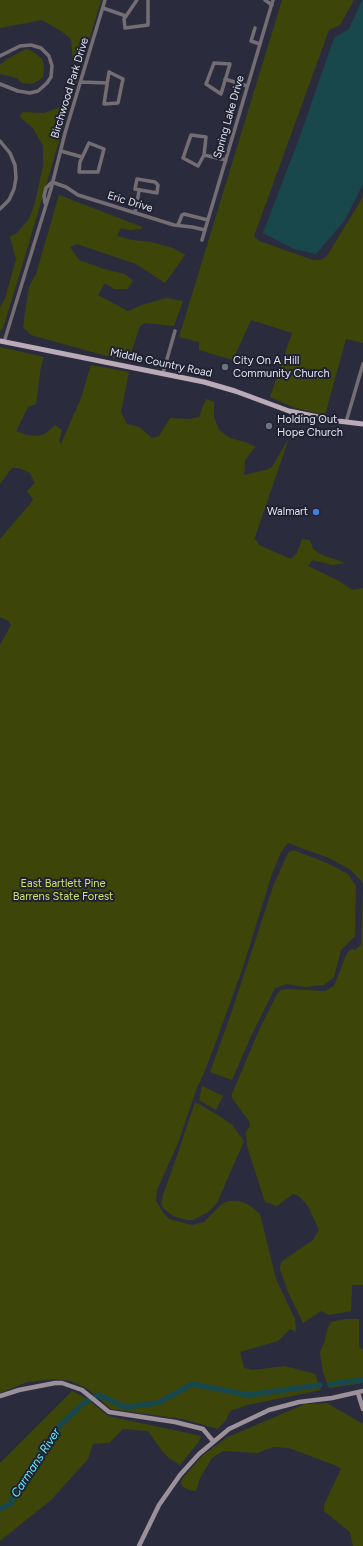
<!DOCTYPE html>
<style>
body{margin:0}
canvas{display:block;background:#2a2c3d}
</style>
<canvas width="363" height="1546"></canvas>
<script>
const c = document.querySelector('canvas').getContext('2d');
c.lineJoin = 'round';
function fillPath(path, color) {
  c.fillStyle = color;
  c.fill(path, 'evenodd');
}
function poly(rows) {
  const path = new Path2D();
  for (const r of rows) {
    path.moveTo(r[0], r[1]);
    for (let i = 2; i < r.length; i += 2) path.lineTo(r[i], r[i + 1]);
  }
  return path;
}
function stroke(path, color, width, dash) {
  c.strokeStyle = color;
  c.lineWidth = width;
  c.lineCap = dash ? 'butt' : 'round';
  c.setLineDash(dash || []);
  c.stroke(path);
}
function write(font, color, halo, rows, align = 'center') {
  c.font = font + ' Figtree,sans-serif';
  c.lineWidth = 4;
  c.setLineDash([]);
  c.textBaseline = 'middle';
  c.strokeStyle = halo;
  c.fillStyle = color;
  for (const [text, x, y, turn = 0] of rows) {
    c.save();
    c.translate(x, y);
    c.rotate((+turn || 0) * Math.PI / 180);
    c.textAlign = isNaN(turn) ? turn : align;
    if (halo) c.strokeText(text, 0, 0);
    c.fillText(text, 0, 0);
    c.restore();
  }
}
const green = poly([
 [0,0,101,0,19,276,3,328,0,331,0,307,5,299,16,259,10,237,17,233,29,219,35,203,43,166,43,146,33,128,21,118,20,115,23,112,44,113,58,108,67,94,73,75,73,63,71,39,61,31,42,20,0,28],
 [282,0,354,0,340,25,329,30,254,236,259,241,313,260,321,260,327,256,363,197,363,343,346,339,325,415,295,408,270,397,292,333,251,320,233,360,199,350,199,342,179,337],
 [26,49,32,51,42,59,44,66,43,77,38,81,31,84,22,83,17,78,0,74,0,65,7,59],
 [59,195,142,227,141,229,130,230,121,228,117,236,132,240,151,242,173,248,185,255,165,283,136,264,77,244,70,247,79,260,104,269,125,274,133,281,127,289,114,289,105,283,98,295,128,311,142,305,166,298,183,301,174,326,145,323,140,326,130,356,121,360,31,335,23,327,29,287,36,274],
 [0,347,44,357,41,366,36,404,28,407,16,431,27,435,38,436,45,434,55,425,62,430,59,442,61,444,81,398,91,365,129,372,121,412,127,424,139,427,152,438,159,436,170,418,188,419,199,417,206,399,214,402,214,417,219,430,230,438,248,443,255,447,245,460,244,475,266,470,272,467,289,438,254,540,256,540,259,545,291,559,297,553,302,539,310,540,313,549,320,554,345,563,333,565,312,560,308,566,339,581,352,590,363,588,363,883,351,870,329,858,288,843,281,852,272,874,242,970,218,1036,204,1073,196,1090,178,1143,157,1190,156,1201,164,1214,169,1219,192,1225,204,1222,222,1204,229,1201,239,1201,249,1205,260,1214,276,1279,295,1319,296,1332,290,1329,278,1341,240,1352,244,1368,253,1370,285,1366,315,1374,321,1390,247,1405,230,1411,226,1420,218,1429,183,1419,111,1409,88,1389,71,1381,54,1379,27,1382,0,1393,0,645,11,625,9,621,0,617,0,539,30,504,33,499,27,491,35,483,30,473,19,468,12,468,0,484],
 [293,850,327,863,348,874,356,886,355,936,341,950,334,977,324,985,305,987,287,984,275,988,251,1036,232,1080,210,1072,231,1014,274,884,288,853],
 [363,892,363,1285,352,1285,351,1311,329,1315,321,1311,303,1323,288,1292,280,1269,281,1262,313,1240,319,1230,308,1206,299,1196,293,1194,277,1206,265,1202,247,1146,246,1132,250,1126,249,1121,232,1098,232,1094,260,1028,277,994,281,990,287,989,325,991,334,986,347,953,351,949,355,950,361,945],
 [202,1086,223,1096,216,1110,199,1100],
 [195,1102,218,1115,232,1125,244,1141,217,1203,208,1212,193,1220,187,1220,173,1216,164,1209,161,1205,163,1195,178,1153],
 [345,1319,359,1319,359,1347,363,1350,363,1383,329,1388,323,1372,320,1352,325,1341,327,1330,331,1322],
 [72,1391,86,1398,108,1416,201,1436,198,1443,180,1465,169,1458,162,1451,148,1431,123,1429,109,1443,93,1444,88,1459,51,1500,0,1541,0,1463],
 [327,1403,363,1424,363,1546,353,1546,350,1532,324,1511,324,1505,341,1469,337,1466,289,1448,273,1447,257,1453,223,1451,212,1458,200,1478,196,1491,189,1490,182,1486,181,1483,183,1478,203,1455,228,1437,305,1404]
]);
const water = poly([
 [362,0,363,0,363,184,345,220,316,254,294,249,263,233,299,139,334,38,349,29]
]);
const river = poly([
 [330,1384,363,1380],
 [0,1509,10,1504,60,1425,85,1402,99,1395,125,1407,158,1403,192,1384,248,1395,320,1385]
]);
const street = poly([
 [137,0,124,19,125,28,148,25,148,0],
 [265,0,272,5],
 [103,8,126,16],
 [255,28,251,41,260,44],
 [0,56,20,46,31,45,41,48,49,56,52,66,51,77,47,83,38,91,30,93,18,91,0,84],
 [214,63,230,64,221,94,206,84,214,63],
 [109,72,123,79,118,103,104,104,109,72],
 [225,79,247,86],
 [81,82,107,83],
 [191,135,206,137,204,155,198,166,183,158,191,135],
 [0,141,10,153,15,165,16,178,14,189,9,200,0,209],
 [89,143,104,149,98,172,79,172,80,162,89,143],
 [61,151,82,157],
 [204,155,226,160],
 [137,179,155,182,158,185,157,193,135,189,137,179],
 [52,182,66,187,78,195,174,225,192,227,205,230],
 [45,203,44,196,46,188,51,183],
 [135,213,139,191],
 [178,225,182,215,184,214,208,220],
 [202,240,273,0],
 [4,342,51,189,65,133,105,0],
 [163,373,175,331],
 [346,422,363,364]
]);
const secondary = poly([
 [358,1393,363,1409],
 [0,1396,19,1390,55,1383,62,1383,82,1390,109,1412,175,1422,203,1429,213,1441],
 [139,1546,159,1505,180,1475,199,1454,229,1429,269,1410,299,1402,332,1398,363,1391]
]);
const primary = poly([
 [0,341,204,382,235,391,289,411,338,421,363,424]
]);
const markers = [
 [225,367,4,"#6b7280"],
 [269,426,4,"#6b7280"],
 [316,512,4,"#3f7fe0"]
];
const streetNames = [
 ["Birchwood Park Drive",70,88,-73],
 ["Spring Lake Drive",229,117,-74],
 ["Eric Drive",130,202,17],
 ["Middle Country Road",161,363,12]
];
const poiNames = [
 ["City On A Hill",233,361],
 ["Community Church",233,374],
 ["Holding Out",277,420],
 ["Hope Church",277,433],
 ["Walmart",308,512,"right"]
];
const parkNames = [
 ["East Bartlett Pine",63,884],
 ["Barrens State Forest",63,897]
];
const waterNames = [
 ["Carmans River",36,1463,-57]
];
fillPath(green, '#3d4608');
fillPath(water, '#18484c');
stroke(river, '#18484c', 5.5);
stroke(street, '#746d73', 3.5);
stroke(secondary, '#9c909b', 4.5);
stroke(primary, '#bbabb9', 5);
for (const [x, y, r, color] of markers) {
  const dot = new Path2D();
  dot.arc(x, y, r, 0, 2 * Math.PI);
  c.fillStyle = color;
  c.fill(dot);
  stroke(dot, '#202232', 1.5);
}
write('11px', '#e1e2ee', '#202232', streetNames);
write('11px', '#e1e2ee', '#202232', poiNames, 'left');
write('11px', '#cfe561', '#202232', parkNames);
write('italic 12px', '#5bf3ff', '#202232', waterNames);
</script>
